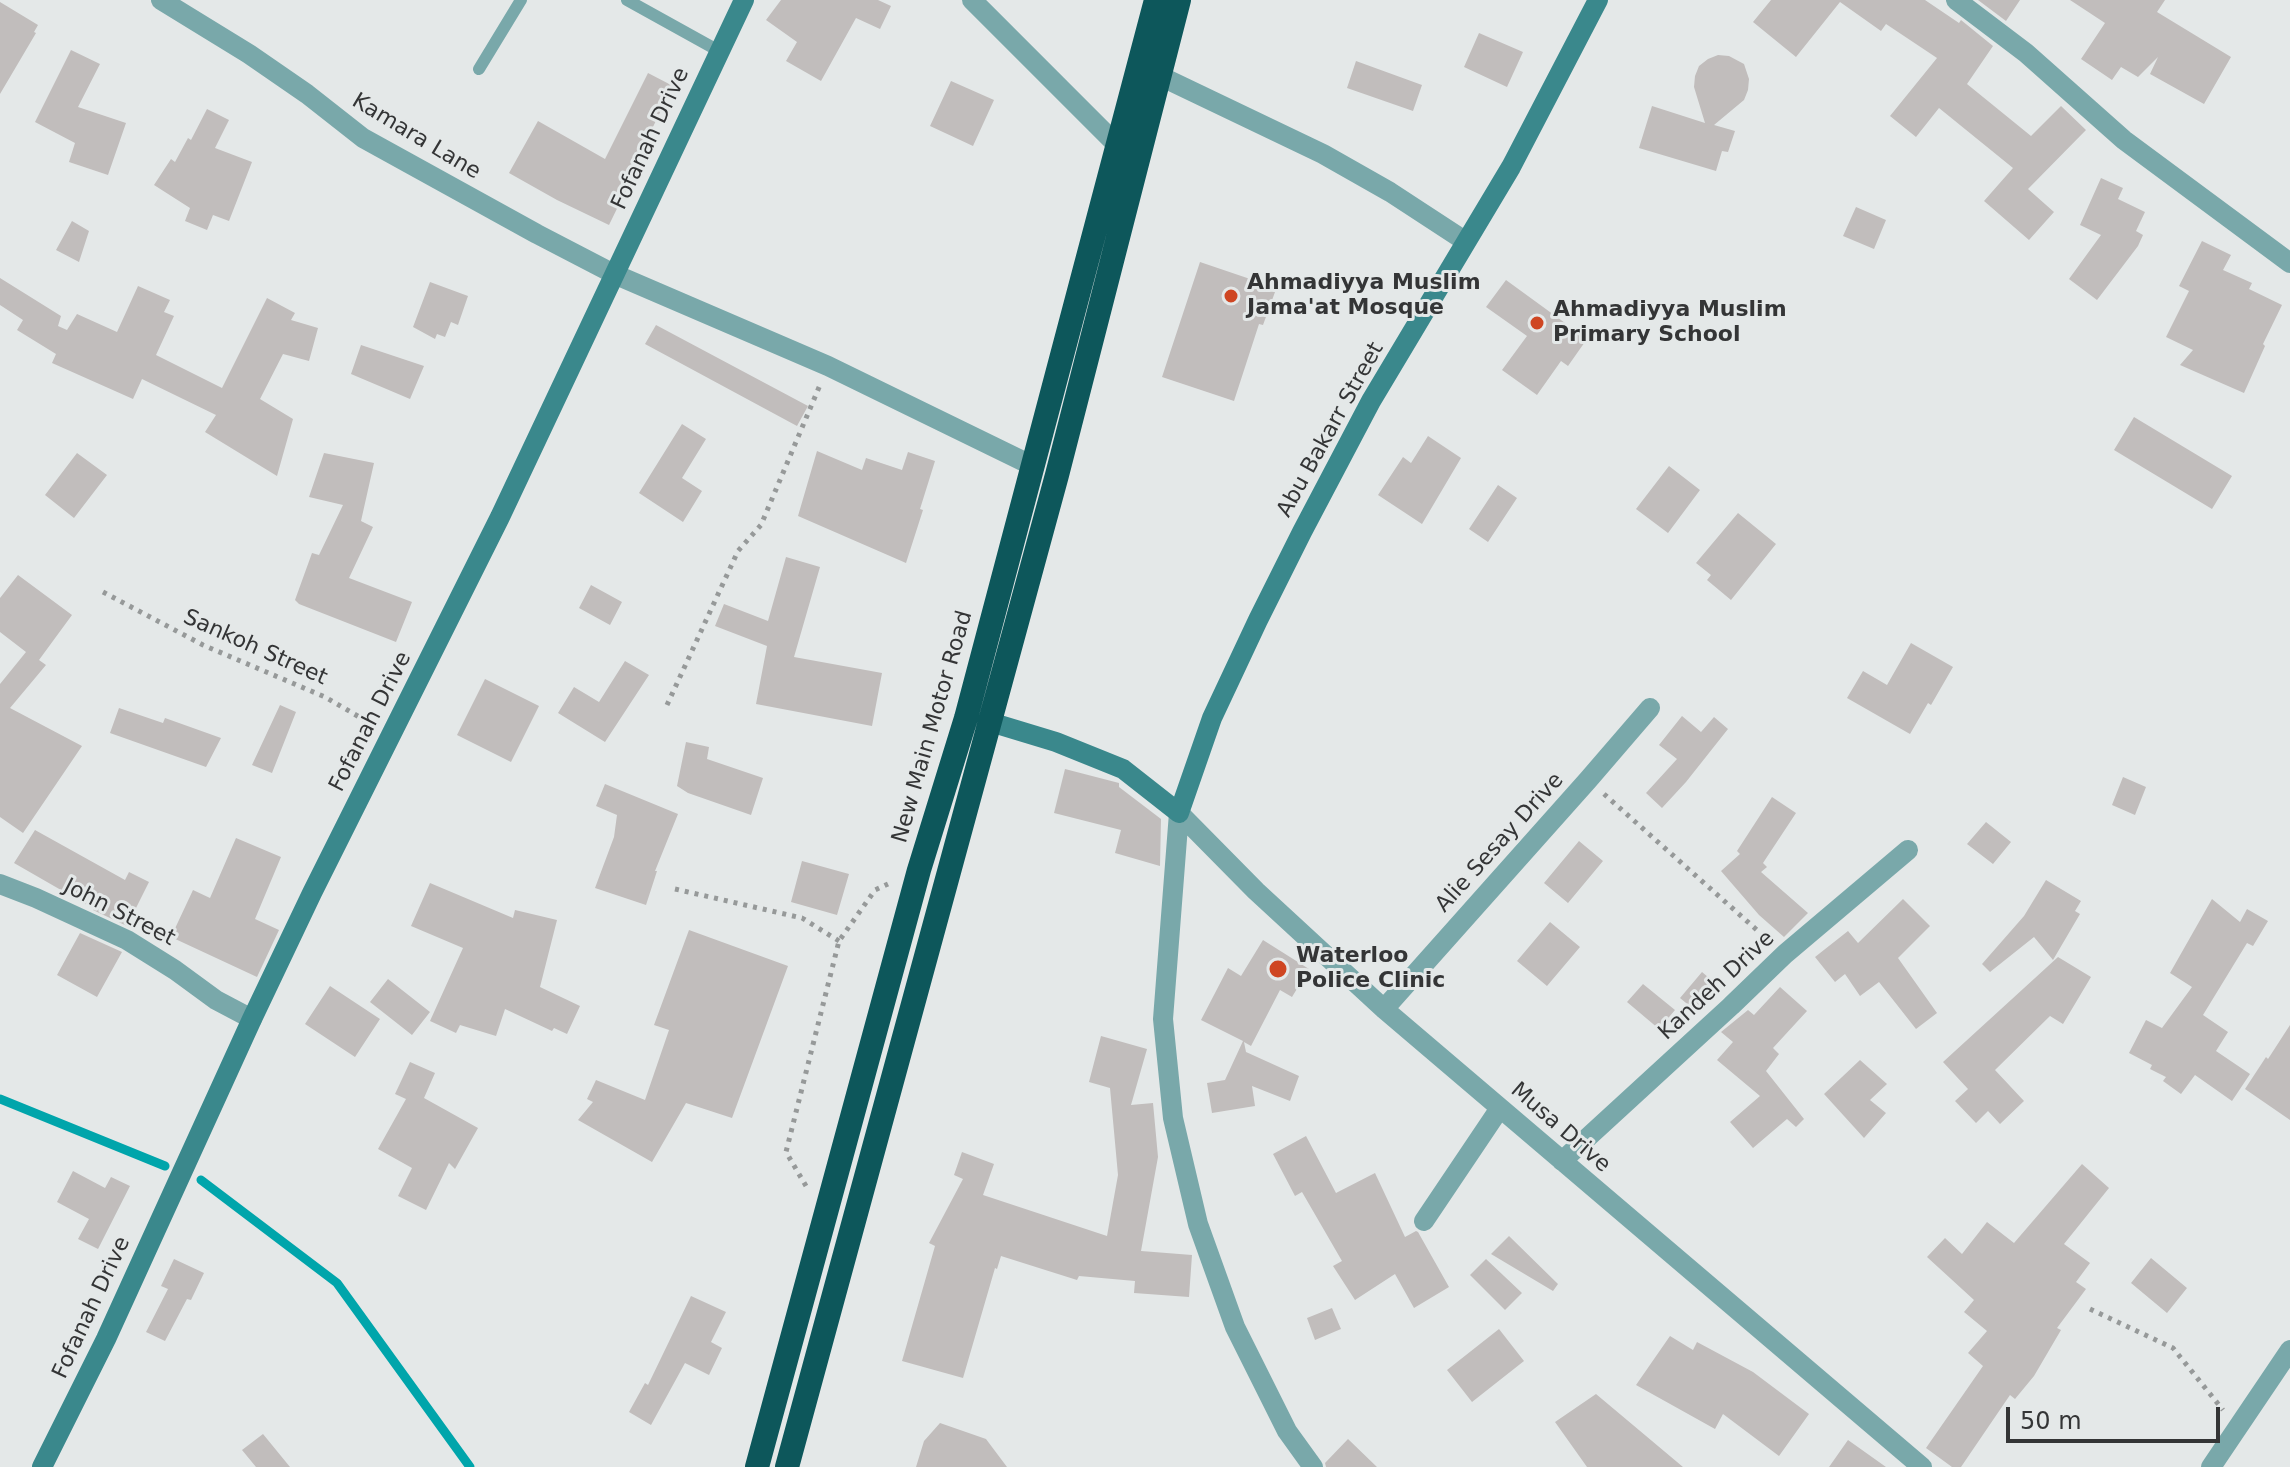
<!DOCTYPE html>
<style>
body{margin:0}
#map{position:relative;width:2290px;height:1467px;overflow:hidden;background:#e4e8e8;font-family:"DejaVu Sans",sans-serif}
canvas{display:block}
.scale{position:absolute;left:2006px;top:1407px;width:214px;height:36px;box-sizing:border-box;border:4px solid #343536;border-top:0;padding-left:10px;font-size:24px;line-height:28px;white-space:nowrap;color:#343536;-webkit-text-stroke:6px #e4e8e8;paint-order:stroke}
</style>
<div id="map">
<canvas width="2290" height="1467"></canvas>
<div class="scale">50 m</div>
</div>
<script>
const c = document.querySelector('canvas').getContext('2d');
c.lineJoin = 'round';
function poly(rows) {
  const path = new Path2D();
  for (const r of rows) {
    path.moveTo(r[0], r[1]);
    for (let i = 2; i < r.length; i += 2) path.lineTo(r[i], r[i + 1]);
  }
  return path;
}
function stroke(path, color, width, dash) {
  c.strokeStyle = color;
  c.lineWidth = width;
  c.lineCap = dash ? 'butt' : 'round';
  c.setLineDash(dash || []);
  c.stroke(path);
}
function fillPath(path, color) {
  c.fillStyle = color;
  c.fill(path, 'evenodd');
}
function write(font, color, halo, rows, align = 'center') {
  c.font = font + ' "DejaVu Sans",sans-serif';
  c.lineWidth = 6;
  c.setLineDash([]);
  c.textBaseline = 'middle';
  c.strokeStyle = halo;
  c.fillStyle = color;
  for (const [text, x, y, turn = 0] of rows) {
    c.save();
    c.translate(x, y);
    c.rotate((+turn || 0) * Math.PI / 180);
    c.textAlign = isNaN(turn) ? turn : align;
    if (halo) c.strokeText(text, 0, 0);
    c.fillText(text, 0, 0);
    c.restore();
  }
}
const stream = poly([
 [0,1099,165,1166],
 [201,1180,337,1283,470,1467]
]);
const building = poly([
 [781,0,878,0,891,6,880,29,856,18,821,81,786,61,797,42,766,20],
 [1771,0,1925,0,1959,23,1961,20,1993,46,1967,84,2031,136,2061,106,2086,130,2028,189,2054,212,2029,240,1984,201,2013,168,1939,108,1916,137,1890,116,1937,58,1886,24,1881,31,1840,2,1796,57,1753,22],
 [1978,0,2020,0,2006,21],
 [2070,0,2165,0,2157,12,2231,57,2204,104,2150,74,2158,57,2138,77,2121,67,2112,80,2081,59,2105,23],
 [0,2,38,25,34,32,36,33,0,94],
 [1479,33,1523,52,1507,87,1464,67],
 [71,50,100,64,78,107,126,123,108,175,69,162,75,143,35,122],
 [1718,55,1729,56,1744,64,1749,79,1748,90,1744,100,1714,125,1735,131,1728,152,1722,151,1716,171,1639,148,1652,106,1705,123,1694,87,1695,76,1699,66,1708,59],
 [1356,61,1422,85,1413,111,1347,88],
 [648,73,673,86,627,180,630,182,609,225,557,200,509,173,538,121,605,159],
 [951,81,994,100,973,146,930,126],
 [207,109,229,120,215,148,252,162,229,221,213,215,207,230,185,221,190,208,154,185,171,159,175,162,188,138,191,140],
 [2101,178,2123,188,2118,199,2145,212,2136,231,2143,235,2138,246,2097,300,2069,279,2101,235,2080,225],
 [1856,207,1886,220,1874,249,1843,236],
 [72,221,89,231,79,262,56,250],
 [2202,241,2231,255,2223,270,2252,283,2249,289,2282,305,2263,344,2265,346,2244,393,2180,365,2193,350,2166,337,2189,291,2179,286],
 [1200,262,1256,281,1254,286,1275,292,1263,325,1259,324,1234,401,1162,377],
 [0,278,61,316,58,326,67,330,77,314,117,332,138,286,170,300,164,312,174,316,156,355,222,388,267,298,295,313,291,320,318,328,309,361,283,354,260,399,293,419,277,476,205,432,216,415,142,379,133,399,52,363,56,354,17,330,23,320,0,305],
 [1506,280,1587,339,1568,366,1561,361,1537,395,1502,370,1527,336,1486,307],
 [430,282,468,296,458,325,451,322,445,337,437,334,435,339,413,327],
 [656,325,808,406,797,426,645,344],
 [361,345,424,366,410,399,351,374],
 [2134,417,2232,476,2212,509,2114,450],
 [682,424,706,439,682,478,702,491,683,522,639,493],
 [1428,436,1461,458,1422,524,1378,495,1403,457,1411,463],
 [817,451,862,470,866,458,902,470,908,452,935,461,920,509,923,510,906,563,798,516],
 [77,453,107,475,74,518,45,495],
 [324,453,374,463,361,521,373,527,349,578,412,602,396,642,299,604,295,600,312,553,319,555,343,505,309,497],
 [1669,466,1700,490,1668,533,1636,509],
 [1498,485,1517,498,1488,542,1469,529],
 [1738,513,1776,544,1731,600,1707,580,1711,575,1696,563],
 [786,557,820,567,794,657,882,673,872,726,756,704,767,646,715,626,724,604,768,621],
 [18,575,72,615,39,660,46,665,10,708,82,746,23,833,0,817,0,684,26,652,0,632,0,598],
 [591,585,622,602,610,625,579,608],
 [1911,643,1953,667,1931,705,1928,703,1910,734,1847,698,1863,671,1887,685],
 [625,661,649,675,605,742,558,713,574,687,599,702],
 [485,679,539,706,511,762,457,735],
 [280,705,296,712,272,773,252,765],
 [119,708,163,723,165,718,221,738,206,767,110,733],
 [1682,716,1701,732,1714,717,1728,729,1686,782,1662,808,1646,793,1677,759,1659,745],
 [686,742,709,747,707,759,763,778,751,815,688,793,677,786],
 [1065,769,1119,783,1119,787,1161,819,1160,866,1115,853,1121,830,1054,813],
 [2123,777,2146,787,2135,815,2112,805],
 [605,784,678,814,655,871,657,871,646,905,595,888,614,837,617,815,596,806],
 [1772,797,1796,813,1763,863,1767,867,1761,872,1808,913,1784,937,1759,915,1721,871,1740,854,1737,851],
 [1986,822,2011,842,1993,864,1967,844],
 [35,830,125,880,129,872,149,882,127,926,93,910,94,909,14,863],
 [236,838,281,857,255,919,279,930,257,977,171,937,193,890,210,898],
 [1579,841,1603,861,1568,903,1544,883],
 [802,861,849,874,837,915,791,902],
 [2046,880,2081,901,2075,911,2080,914,2053,960,2034,937,1990,972,1982,964,2024,916],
 [430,883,513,918,515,910,557,920,540,987,580,1006,567,1034,554,1028,552,1031,505,1009,496,1036,460,1025,456,1033,430,1021,463,948,411,926],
 [1903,899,1930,926,1898,958,1937,1013,1916,1029,1879,982,1860,996,1845,974,1835,982,1815,957,1848,931,1858,943],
 [2212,899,2240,922,2247,909,2268,921,2253,946,2247,943,2203,1015,2228,1032,2216,1051,2250,1074,2232,1101,2195,1075,2181,1094,2163,1081,2166,1077,2150,1069,2152,1065,2129,1053,2146,1020,2162,1028,2192,987,2170,973],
 [1550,922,1580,947,1547,986,1517,961],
 [689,930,788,966,732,1118,686,1103,652,1162,578,1120,593,1102,587,1099,596,1080,645,1100,669,1030,654,1025],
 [80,933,122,952,97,997,57,975],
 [1263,940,1309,969,1292,997,1280,990,1251,1046,1244,1042,1246,1052,1299,1076,1290,1101,1252,1086,1255,1106,1212,1113,1207,1083,1225,1080,1243,1041,1201,1020,1228,968,1241,976],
 [2058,957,2091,977,2063,1024,2050,1016,1995,1070,2024,1101,2000,1124,1988,1111,1976,1123,1955,1101,1968,1089,1943,1062],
 [1702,972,1721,988,1697,1012,1680,998],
 [388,979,430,1012,412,1035,370,1002],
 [1643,984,1675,1010,1659,1029,1627,1002],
 [330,986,380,1019,355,1057,305,1024],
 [1780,987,1807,1011,1773,1048,1779,1054,1766,1071,1804,1119,1796,1127,1787,1119,1753,1148,1730,1122,1760,1096,1717,1060,1733,1042,1721,1032,1748,1010,1754,1015],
 [2290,1025,2290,1120,2245,1089,2266,1057,2268,1059],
 [1101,1036,1147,1049,1131,1105,1153,1103,1158,1157,1141,1251,1192,1255,1189,1297,1134,1293,1135,1281,1079,1276,1077,1280,1001,1256,997,1269,995,1268,963,1378,902,1361,935,1246,929,1243,963,1179,954,1175,962,1152,994,1164,983,1195,1107,1236,1118,1175,1110,1088,1089,1082],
 [1860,1060,1887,1084,1870,1100,1886,1113,1864,1138,1824,1094],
 [410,1062,435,1073,424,1098,478,1128,455,1169,449,1163,426,1210,398,1196,412,1168,378,1149,406,1099,395,1094],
 [1306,1136,1336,1193,1375,1173,1405,1237,1416,1231,1418,1232,1449,1287,1414,1308,1395,1274,1355,1300,1333,1266,1342,1261,1302,1192,1295,1196,1273,1154],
 [2082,1164,2109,1188,2064,1244,2090,1263,2076,1282,2086,1289,2057,1328,2061,1330,2034,1376,2015,1399,2010,1395,1961,1467,1952,1467,1926,1448,1983,1366,1968,1353,1987,1331,1964,1312,1974,1300,1927,1257,1945,1238,1962,1254,1987,1222,2014,1243],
 [73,1171,105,1188,111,1177,130,1186,98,1249,78,1239,89,1219,57,1202],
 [1509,1236,1558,1284,1553,1291,1491,1254],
 [2151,1258,2187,1288,2167,1313,2131,1283],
 [174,1259,204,1273,191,1300,187,1299,165,1341,146,1332,168,1289,161,1286],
 [1486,1259,1522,1293,1505,1310,1470,1275],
 [691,1296,726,1312,711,1342,722,1348,709,1375,685,1363,651,1425,629,1412,645,1383,648,1385],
 [1332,1308,1341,1329,1315,1340,1307,1318],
 [1499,1329,1524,1361,1472,1402,1447,1370],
 [1670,1336,1693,1350,1697,1342,1753,1372,1809,1414,1779,1456,1723,1414,1715,1429,1636,1385],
 [1596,1394,1683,1467,1587,1467,1555,1422],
 [940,1423,986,1439,1007,1467,916,1467,924,1441],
 [263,1434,290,1467,256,1467,242,1450],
 [1348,1439,1377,1467,1326,1467,1325,1463],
 [1848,1440,1886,1467,1829,1467]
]);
const path = poly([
 [103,592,203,645,325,697,373,725],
 [667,705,738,551,761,525,820,385],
 [1604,794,1767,939],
 [675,889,802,918,839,941],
 [806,1186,786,1152,839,941,875,890,888,884],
 [2090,1309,2173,1348,2223,1410]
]);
const lane = poly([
 [627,0,719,51],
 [479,69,521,0]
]);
const street = poly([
 [161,0,249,54,307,94,363,138,537,234,614,274,828,366,1033,466],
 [972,0,1117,145],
 [1956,0,2026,53,2124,140,2290,263],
 [1160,76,1323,154,1390,192,1465,241],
 [1179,813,1256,891,1384,1009,1922,1467],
 [1179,813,1163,1019,1173,1118,1198,1224,1235,1327,1287,1431,1313,1467],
 [0,884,36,898,127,940,175,970,216,1000,252,1019],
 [1384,1009,1588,780,1650,708],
 [1562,1161,1731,1006,1785,954,1908,850],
 [1424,1221,1500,1108],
 [2211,1467,2290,1350]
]);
const secondary = poly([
 [990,722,1056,742,1123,769,1179,813,1212,718,1258,620,1302,532,1371,401,1511,167,1598,0],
 [42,1467,106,1339,252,1019,312,893,500,517,744,0]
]);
const highway = poly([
 [757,1467,919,870,966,718,1156,0],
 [787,1467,1057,475,1179,0]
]);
const markers = [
 [1231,296,8,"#cf4622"],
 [1537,323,8,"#cf4622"],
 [1278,969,10,"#cf4622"]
];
const streetNames = [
 ["Kamara Lane",416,137,31],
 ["Fofanah Drive",651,139,-65],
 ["Abu Bakarr Street",1331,430,-61],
 ["Sankoh Street",255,648,24],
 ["Fofanah Drive",371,722,-63],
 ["New Main Motor Road",933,727,-74],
 ["Alie Sesay Drive",1500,843,-48],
 ["John Street",119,913,27],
 ["Kandeh Drive",1717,986,-43],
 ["Musa Drive",1560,1128,41],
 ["Fofanah Drive",92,1308,-65]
];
const poiNames = [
 ["Ahmadiyya Muslim",1247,283],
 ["Jama'at Mosque",1247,308],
 ["Ahmadiyya Muslim",1553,310],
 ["Primary School",1553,335],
 ["Waterloo",1296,956],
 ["Police Clinic",1296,981]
];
stroke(stream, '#00a5ab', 9);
fillPath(building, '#c1bdbc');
stroke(path, '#969999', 5, [4, 6]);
stroke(lane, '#79a8aa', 12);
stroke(street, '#79a8aa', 20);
stroke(secondary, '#3a888c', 20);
stroke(highway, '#0d575b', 24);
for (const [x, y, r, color] of markers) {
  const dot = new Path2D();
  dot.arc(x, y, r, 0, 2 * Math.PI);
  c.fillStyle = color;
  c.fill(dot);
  stroke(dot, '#e4e8e8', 3);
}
write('22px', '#343536', '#e4e8e8', streetNames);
write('bold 22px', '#343536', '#e4e8e8', poiNames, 'left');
</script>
